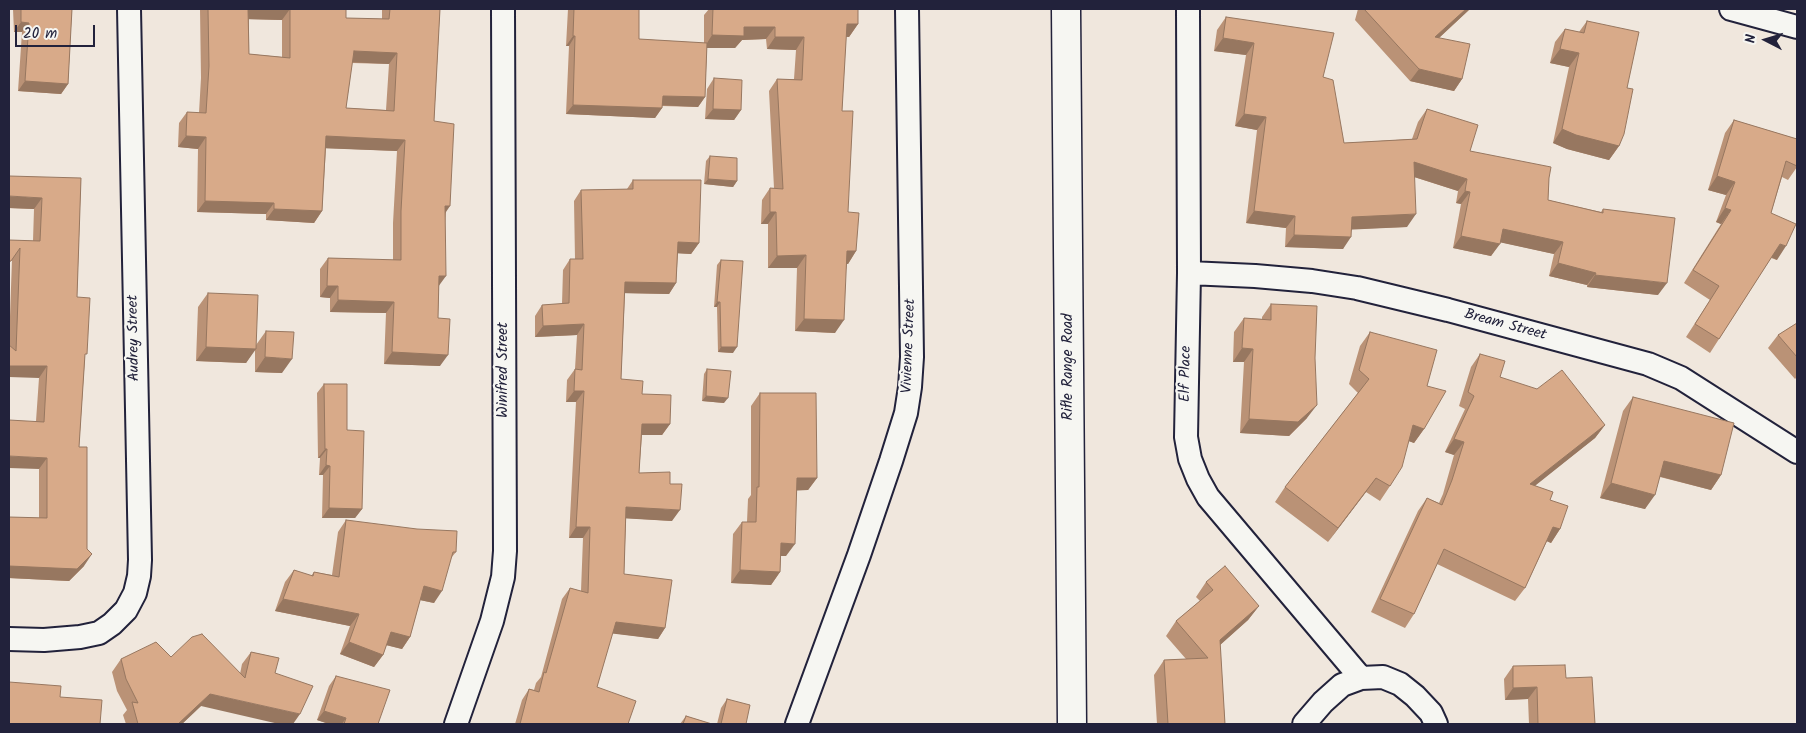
<!DOCTYPE html>
<style>
body{margin:0}
#map{position:relative;width:1806px;height:733px;overflow:hidden;background:#f0e7dd;font-family:Kalam,sans-serif}
canvas{display:block}
.frame{position:absolute;inset:0;border:10px solid #22223b;pointer-events:none}
.north{position:absolute;left:1741px;top:15px;width:50px;height:50px;-webkit-text-stroke:4px #f6f6f2;paint-order:stroke;rotate:275deg;font-size:14px;font-weight:700;line-height:20px;text-align:center;color:#22223b}
.north::after{content:'';display:block;margin:auto;width:18px;height:22px;background:#22223b;clip-path:polygon(50% 0,100% 100%,50% 72%,0 100%)}
.scale{position:absolute;left:15px;top:25px;width:80px;height:22px;box-sizing:border-box;border:2px solid #22223b;border-top:0;padding-left:6px;font-size:15px;line-height:18px;white-space:nowrap;color:#22223b;-webkit-text-stroke:4px #f6f6f2;paint-order:stroke}
</style>
<div id="map">
<canvas width="1806" height="733"></canvas>
<div class="frame"></div>
<div class="north">N</div>
<div class="scale">20 m</div>
</div>
<script>
const c = document.querySelector('canvas').getContext('2d');
c.lineJoin = 'round';
function poly(rows) {
  const path = new Path2D();
  for (const r of rows) {
    path.moveTo(r[0], r[1]);
    for (let i = 2; i < r.length; i += 2) path.lineTo(r[i], r[i + 1]);
  }
  return path;
}
function stroke(path, color, width, dash) {
  c.strokeStyle = color;
  c.lineWidth = width;
  c.lineCap = dash ? 'butt' : 'round';
  c.setLineDash(dash || []);
  c.stroke(path);
}
function fillPath(path, color) {
  c.fillStyle = color;
  c.fill(path, 'evenodd');
}
function write(font, color, halo, rows, align = 'center') {
  c.font = font + ' Kalam,sans-serif';
  c.lineWidth = 4.5;
  c.setLineDash([]);
  c.textBaseline = 'middle';
  c.strokeStyle = halo;
  c.fillStyle = color;
  for (const [text, x, y, turn = 0] of rows) {
    c.save();
    c.translate(x, y);
    c.rotate((+turn || 0) * Math.PI / 180);
    c.textAlign = isNaN(turn) ? turn : align;
    if (halo) c.strokeText(text, 0, 0);
    c.fillText(text, 0, 0);
    c.restore();
  }
}
const street = poly([
 [1188,9,1189,273,1186,437,1190,459,1198,479,1208,497,1361,678],
 [1731,9,1797,27],
 [1189,273,1255,276,1312,281,1357,288,1448,310,1648,364,1681,378,1797,452],
 [9,639,44,640,80,637,99,633,112,624,126,610,135,593,139,576,140,560,129,9],
 [456,724,492,621,503,577,505,551,503,9],
 [797,724,859,555,891,461,906,413,910,387,912,357,907,9],
 [1304,724,1323,702,1342,685,1361,678,1383,677,1400,684,1415,696,1431,713,1436,724]
]);
const secondary = poly([
 [1066,9,1072,724]
]);
const wall = poly([
 [13,9,72,9,68,84,61,94,18,91,22,32,14,32],
 [200,9,346,9,346,18,382,19,382,9,440,9,434,121,446,212,439,286,438,318,440,366,384,364,386,313,330,312,330,298,320,297,320,269,328,258,393,260,393,223,397,151,326,148,322,211,314,223,266,220,266,214,197,212,198,149,178,147,179,123,187,112,199,113,201,78],
 [249,19,282,20,282,57,249,54],
 [352,63,389,64,386,110,346,108],
 [568,9,639,9,639,39,704,43,704,15,709,9,858,9,858,24,849,37,846,37,842,111,848,212,856,251,848,264,847,264,835,333,795,331,797,268,768,268,768,224,761,224,762,200,770,188,774,188,769,91,777,79,794,79,796,50,767,49,766,39,742,40,735,48,707,48,705,97,698,107,662,106,662,108,655,118,566,114,569,46,566,46],
 [1358,9,1470,9,1439,38,1462,79,1454,91,1410,81,1355,20],
 [1226,17,1323,77,1344,143,1412,139,1418,122,1427,109,1470,151,1549,178,1548,200,1601,212,1603,209,1658,295,1587,287,1587,285,1549,276,1554,254,1500,242,1491,256,1453,248,1461,204,1456,203,1458,191,1414,177,1407,227,1352,229,1343,249,1285,247,1286,228,1246,223,1257,130,1235,126,1246,55,1214,51,1217,30],
 [1587,21,1627,88,1619,146,1609,160,1567,149,1553,143,1569,67,1550,63,1555,42,1565,29,1579,32],
 [714,78,741,110,734,120,705,119,707,89],
 [1734,120,1797,139,1797,167,1788,180,1782,177,1771,213,1777,260,1771,258,1710,353,1686,337,1710,300,1684,283,1721,224,1716,222,1726,195,1708,190,1725,133],
 [710,156,737,181,733,187,704,184,706,161],
 [81,178,77,297,85,357,79,447,84,566,69,581,9,578,9,517,39,518,39,469,36,421,39,378,9,345,12,259,9,264,9,240,33,241,34,209,9,208],
 [633,180,699,243,691,254,678,253,676,283,669,294,625,293,621,379,642,394,670,424,662,435,642,435,639,473,672,521,626,518,624,574,665,628,658,639,612,633,597,687,628,724,515,724,522,700,529,689,534,690,536,683,541,677,562,599,570,588,581,591,583,538,569,538,576,402,566,402,567,380,575,369,577,335,535,337,535,316,542,305,562,304,563,270,570,259,575,259,574,201,581,190,627,189],
 [721,260,733,353,718,352,717,307,714,307,717,265],
 [208,293,256,345,266,331,282,373,255,372,255,349,246,363,196,361,198,307],
 [1271,304,1307,418,1289,436,1240,433,1244,362,1233,362,1234,332,1244,318,1262,319,1262,317],
 [1797,323,1797,377,1795,379,1768,348,1778,335],
 [1370,332,1427,386,1424,429,1414,443,1409,441,1390,486,1380,501,1366,492,1328,542,1275,502,1285,487,1358,393,1349,384,1360,346],
 [1480,354,1500,377,1605,425,1595,438,1535,485,1550,500,1560,529,1551,543,1547,541,1525,588,1515,601,1437,564,1414,614,1405,628,1371,612,1418,511,1427,498,1439,503,1443,494,1454,455,1445,452,1465,409,1459,406,1471,367],
 [707,369,724,403,702,401,704,374],
 [324,384,347,430,362,509,355,518,322,518,323,475,319,475,320,458,318,458,317,393],
 [760,393,817,478,808,490,797,490,786,556,781,556,780,572,771,585,731,583,733,534,742,522,747,522,748,499,751,495,751,406],
 [1633,397,1721,475,1711,490,1660,477,1645,509,1600,498,1623,411],
 [346,520,456,552,451,558,434,603,420,600,410,637,402,649,386,645,383,655,374,667,340,654,350,626,275,611,285,582,294,570,311,576,314,572,332,575,338,532],
 [1206,582,1259,606,1248,620,1220,645,1225,724,1157,724,1154,675,1164,660,1186,659,1166,636,1176,621,1200,601,1196,597],
 [251,652,279,658,201,706,182,724,126,724,123,715,127,710,117,691,112,672,121,659,171,657,240,674,242,664],
 [1513,666,1566,678,1595,724,1529,724,1528,699,1505,700,1504,679],
 [336,676,378,724,329,724,317,720,329,686],
 [727,699,746,724,717,724,721,708],
 [686,716,712,724,680,724]
]);
const shadedWall = poly([
 [248,9,290,9,282,20,241,19],
 [1466,9,1470,9,1427,49,1435,37],
 [21,22,29,23,22,32,14,32],
 [847,24,858,24,849,37,839,36],
 [744,27,775,27,766,39,742,40,735,48,704,48,712,35],
 [573,36,575,36,569,46,566,46],
 [775,37,804,37,796,50,767,49],
 [1223,38,1254,43,1246,55,1214,51],
 [1560,49,1579,53,1569,67,1550,63],
 [354,51,397,53,389,64,346,62],
 [1419,69,1462,79,1454,91,1410,81],
 [25,81,68,84,61,94,18,91],
 [663,96,705,97,698,107,656,105],
 [573,105,662,108,655,118,566,114],
 [713,109,741,110,734,120,705,119],
 [1244,114,1266,117,1257,130,1235,126],
 [1562,129,1619,146,1609,160,1567,149,1553,143],
 [186,136,206,137,198,149,178,147],
 [326,136,405,140,397,151,318,148],
 [1414,162,1467,179,1458,191,1405,174],
 [1717,176,1735,182,1726,195,1708,190],
 [708,179,737,181,733,187,704,184],
 [1465,191,1470,192,1461,204,1456,203],
 [9,196,42,198,34,209,9,208],
 [205,201,274,203,266,214,197,212],
 [445,206,450,206,442,218],
 [1725,208,1731,210,1721,224,1716,222],
 [274,209,322,211,314,223,266,220],
 [1254,211,1295,216,1286,228,1246,223],
 [770,212,776,212,768,224,761,224],
 [1416,214,1407,227,1343,230,1352,217],
 [1503,229,1563,242,1554,254,1494,241],
 [1294,235,1351,237,1343,249,1285,247],
 [1461,236,1500,244,1491,256,1453,248],
 [678,242,699,243,691,254,671,253],
 [1780,244,1786,246,1777,260,1771,257],
 [847,251,856,251,848,264,839,263],
 [806,255,797,268,768,268,777,256],
 [1558,263,1596,273,1587,285,1549,276],
 [1595,275,1667,283,1658,295,1587,287],
 [439,276,446,276,438,287],
 [625,282,676,283,669,294,617,293],
 [327,286,338,286,330,298,320,297],
 [338,300,394,302,386,313,330,312],
 [717,302,720,302,717,307,714,307],
 [804,319,844,320,835,333,795,331],
 [584,324,577,335,535,337,543,326],
 [206,347,256,349,246,363,196,361],
 [721,347,737,347,733,353,718,352],
 [1242,348,1253,349,1244,362,1233,362],
 [392,352,448,355,440,366,384,364],
 [265,357,292,359,282,373,255,372],
 [9,366,47,366,39,378,9,377],
 [574,391,584,391,576,402,566,402],
 [706,396,728,398,724,403,702,401],
 [1317,405,1307,418,1289,436,1240,433,1249,419],
 [642,424,670,424,662,435,634,435],
 [1413,425,1424,429,1414,443,1403,439],
 [1605,425,1595,438,1521,497,1530,484],
 [1454,439,1464,442,1454,455,1445,452],
 [325,449,327,449,320,458,318,458],
 [9,456,47,458,39,469,9,468],
 [1664,461,1721,475,1711,490,1654,475],
 [326,465,330,466,323,475,319,475],
 [797,478,817,478,808,490,788,491],
 [1376,478,1366,492,1328,542,1338,528],
 [1611,483,1655,495,1645,509,1600,498],
 [626,507,680,510,672,521,619,518],
 [329,508,362,509,355,518,322,518],
 [576,527,590,527,583,538,569,538],
 [1553,527,1560,529,1551,543,1544,540],
 [781,543,795,544,786,556,773,556],
 [92,554,84,566,69,581,9,578,9,566],
 [740,570,780,572,771,585,731,583],
 [424,586,442,591,434,603,415,599],
 [283,599,359,614,350,626,275,611],
 [1259,606,1248,620,1210,654,1220,640],
 [616,622,665,628,658,639,608,633],
 [391,632,410,637,402,649,382,644],
 [349,642,383,655,374,667,340,654],
 [1537,687,1528,699,1505,700,1513,688],
 [210,694,300,714,293,724,279,724,201,706,182,724,178,724],
 [324,711,346,718,342,724,329,724,317,720]
]);
const building = poly([
 [21,9,72,9,68,84,25,81,29,23,21,22,21,9],
 [208,9,248,9,249,54,290,58,290,9,287,9,346,9,346,18,389,19,390,9,440,9,434,121,454,124,450,206,445,206,446,276,439,276,438,318,450,319,448,355,392,352,394,302,338,300,338,286,327,286,328,258,401,260,401,211,405,140,326,136,322,211,274,209,274,203,205,201,206,137,186,136,187,112,206,113,209,66,208,9],
 [354,51,397,53,394,111,346,108,354,51],
 [574,9,639,9,639,39,707,43,705,97,663,96,662,108,573,105,575,36,573,36,574,9],
 [713,9,858,9,858,24,847,24,842,111,853,111,848,212,859,213,856,251,847,251,844,320,804,319,806,255,777,256,776,212,770,212,770,188,783,189,777,79,802,80,804,37,775,37,775,27,744,27,744,36,712,35,713,9],
 [1364,9,1466,9,1435,37,1470,44,1462,79,1419,69,1364,9],
 [1226,17,1334,33,1323,77,1333,80,1344,143,1417,139,1427,109,1478,125,1470,151,1551,167,1549,178,1548,200,1603,213,1603,209,1675,218,1667,283,1595,275,1596,273,1558,263,1563,242,1503,229,1500,244,1461,236,1470,192,1465,191,1467,179,1414,162,1416,214,1352,217,1351,237,1294,235,1295,216,1254,211,1266,117,1244,114,1254,43,1223,38,1226,17],
 [1587,21,1639,32,1627,88,1633,89,1624,134,1619,146,1576,135,1562,129,1579,53,1560,49,1565,29,1584,33,1587,21],
 [714,78,742,80,741,110,713,109,714,78],
 [1734,120,1797,139,1797,166,1786,161,1771,213,1796,224,1786,246,1780,244,1719,339,1695,324,1719,286,1693,270,1731,210,1725,208,1735,182,1717,176,1734,120],
 [710,156,737,158,737,181,708,179,710,156],
 [9,176,81,178,77,297,90,298,87,354,85,354,79,447,87,447,87,549,92,554,77,569,9,566,9,517,47,518,47,458,9,456,9,420,44,422,47,366,9,366,9,345,16,351,20,248,11,261,9,261,9,240,40,241,42,198,9,196,9,176],
 [633,180,701,180,699,243,678,242,676,283,625,282,621,379,643,381,642,394,671,395,670,424,642,424,639,473,670,472,670,484,682,484,680,510,626,507,624,574,672,580,665,628,616,622,597,687,636,701,628,724,520,724,529,689,539,692,544,672,546,673,570,588,588,593,590,527,576,527,584,391,574,391,575,369,582,370,584,324,543,326,542,305,569,303,570,259,583,259,581,190,633,189,633,180],
 [721,260,743,261,737,347,721,347,720,302,717,302,721,260],
 [208,293,258,295,256,349,206,347,208,293],
 [1271,304,1317,306,1315,358,1317,405,1298,422,1249,419,1253,349,1242,348,1244,318,1271,320,1271,304],
 [1797,323,1797,357,1778,335,1797,323],
 [266,331,294,332,292,359,265,357,266,331],
 [1370,332,1437,350,1427,386,1446,391,1424,429,1413,425,1402,467,1390,486,1376,478,1338,528,1285,487,1369,379,1359,370,1370,332],
 [1480,354,1505,361,1500,377,1537,389,1562,370,1605,425,1530,484,1553,492,1550,500,1568,506,1560,529,1553,527,1525,588,1444,549,1414,614,1380,599,1427,498,1442,505,1452,480,1464,442,1454,439,1474,396,1468,392,1480,354],
 [707,369,731,371,728,398,706,396,707,369],
 [324,384,347,384,347,430,364,431,362,509,329,508,330,466,326,465,327,449,325,449,324,384],
 [760,393,816,393,817,478,797,478,795,544,781,543,780,572,740,570,742,522,756,522,757,487,759,487,760,393],
 [1633,397,1734,423,1721,475,1664,461,1655,495,1611,483,1633,397],
 [346,520,417,529,457,531,456,552,453,552,442,591,424,586,410,637,391,632,383,655,349,642,359,614,283,599,294,570,313,576,314,572,339,577,346,520],
 [1225,566,1259,606,1220,640,1225,724,1168,724,1164,660,1208,658,1176,621,1213,590,1206,582,1225,566],
 [202,634,245,678,251,652,279,658,275,673,313,686,300,714,210,694,178,724,138,724,132,702,138,703,126,679,121,659,156,642,171,657,192,637,202,634],
 [1565,665,1566,678,1592,677,1595,724,1538,724,1537,687,1513,688,1513,666,1565,665],
 [336,676,390,690,378,724,344,724,346,718,324,711,336,676],
 [9,682,61,686,60,697,102,700,100,724,9,724,9,682],
 [727,699,750,705,746,724,721,724,727,699],
 [686,716,712,724,683,724,686,716]
]);
const streetNames = [
 ["Bream Street",1505,326,15],
 ["Audrey Street",135,338,-91],
 ["Vivienne Street",910,346,-88],
 ["Rifle Range Road",1069,367,-90],
 ["Winifred Street",504,370,-90],
 ["Elf Place",1187,374,-89]
];
stroke(street, '#22223b', 26);
stroke(secondary, '#22223b', 31);
stroke(street, '#f6f6f2', 22);
stroke(secondary, '#f6f6f2', 28);
fillPath(wall, '#ba9276');
fillPath(shadedWall, '#977760');
fillPath(building, '#d8aa89');
stroke(building, '#977760', 1);
write('15px', '#22223b', '#f6f6f2', streetNames);
</script>
